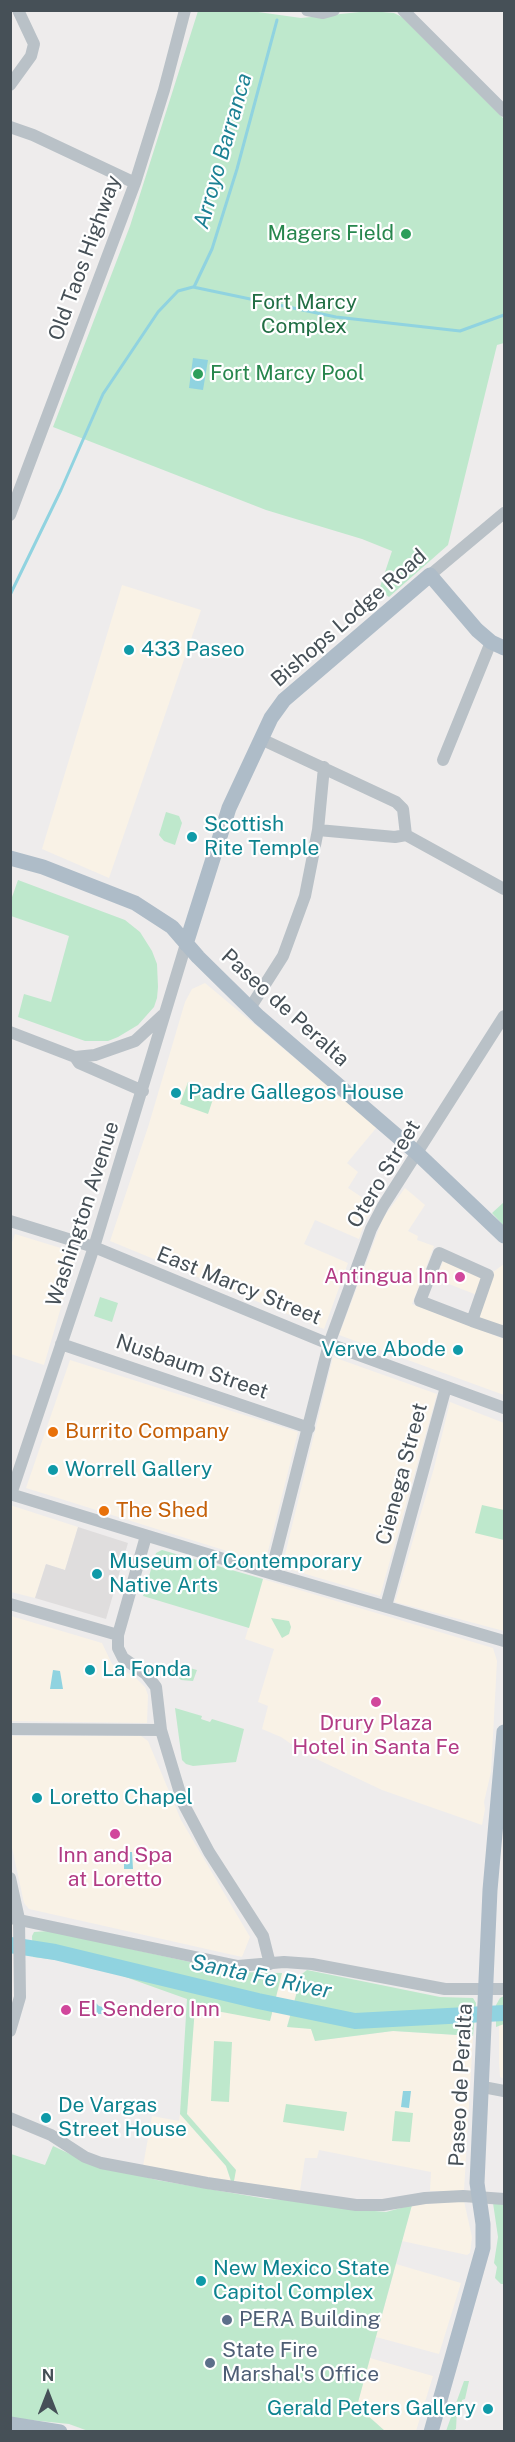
<!DOCTYPE html>
<style>
body{margin:0}
#map{position:relative;width:515px;height:2442px;overflow:hidden;background:#eeecec;font-family:"Public Sans",sans-serif}
canvas{display:block}
.frame{position:absolute;inset:0;border:12px solid #465057;pointer-events:none}
.north{position:absolute;left:18px;top:2364px;width:60px;height:60px;-webkit-text-stroke:4px #fff;paint-order:stroke;rotate:0deg;font-size:16px;font-weight:700;line-height:24px;text-align:center;color:#465057}
.north::after{content:'';display:block;margin:auto;width:21px;height:27px;background:#465057;clip-path:polygon(50% 0,100% 100%,50% 72%,0 100%)}
</style>
<div id="map">
<canvas width="515" height="2442"></canvas>
<div class="frame"></div>
<div class="north">N</div>
</div>
<script>
const c = document.querySelector('canvas').getContext('2d');
c.lineJoin = 'round';
function fillPath(path, color) {
  c.fillStyle = color;
  c.fill(path, 'evenodd');
}
function poly(rows) {
  const path = new Path2D();
  for (const r of rows) {
    path.moveTo(r[0], r[1]);
    for (let i = 2; i < r.length; i += 2) path.lineTo(r[i], r[i + 1]);
  }
  return path;
}
function stroke(path, color, width, dash) {
  c.strokeStyle = color;
  c.lineWidth = width;
  c.lineCap = dash ? 'butt' : 'round';
  c.setLineDash(dash || []);
  c.stroke(path);
}
function write(font, color, halo, rows, align = 'center') {
  c.font = font + ' "Public Sans",sans-serif';
  c.lineWidth = 4.5;
  c.setLineDash([]);
  c.textBaseline = 'middle';
  c.strokeStyle = halo;
  c.fillStyle = color;
  for (const [text, x, y, turn = 0] of rows) {
    c.save();
    c.translate(x, y);
    c.rotate((+turn || 0) * Math.PI / 180);
    c.textAlign = isNaN(turn) ? turn : align;
    if (halo) c.strokeText(text, 0, 0);
    c.fillText(text, 0, 0);
    c.restore();
  }
}
const commercial = poly([
 [122,585,201,610,109,878,42,849],
 [205,983,377,1127,347,1163,358,1172,348,1188,375,1206,365,1221,359,1239,315,1220,304,1244,348,1263,324,1329,110,1241,149,1124,185,1002,192,989],
 [405,1188,425,1205,408,1231,418,1236,417,1240,434,1246,412,1304,504,1339,504,1395,339,1335,383,1218],
 [15,1234,77,1253,44,1365,11,1354,10,1248],
 [444,1259,485,1274,477,1295,436,1279],
 [504,1264,504,1320,501,1328,476,1318,489,1275],
 [333,1357,437,1394,380,1596,282,1567],
 [70,1360,298,1432,265,1563,26,1488],
 [450,1402,504,1423,504,1631,395,1602,434,1468],
 [10,1505,78,1527,65,1570,46,1564,35,1598,11,1592],
 [263,1579,493,1648,497,1661,491,1772,484,1802,485,1809,482,1825,382,1790,306,1754,281,1737,262,1729,268,1706,258,1702,274,1649,245,1639],
 [11,1616,102,1643,112,1664,135,1677,145,1687,148,1695,147,1723,11,1721],
 [10,1736,141,1736,148,1741,181,1820,250,1937,242,1957,29,1909,24,1903,11,1843],
 [282,1973,302,1974,287,2026,311,2029,315,2041,393,2031,473,2036,464,2191,430,2191,431,2172,319,2150,317,2158,305,2158,300,2191,234,2181,235,2169,187,2114,195,2006,270,2021],
 [504,2024,504,2079,500,2077,499,2063,499,2025],
 [180,2114,226,2166,231,2181,143,2166,152,2116,179,2121],
 [464,2201,472,2237,470,2253,467,2255,402,2241,412,2205],
 [396,2264,461,2283,439,2354,376,2337],
 [370,2358,433,2376,416,2431,385,2431,357,2406]
]);
const education = poly([
 [78,1527,128,1543,106,1619,35,1598,46,1564,65,1570]
]);
const green = poly([
 [198,11,251,11,301,18,370,11,394,13,402,17,504,119,504,343,497,345,448,545,389,597,379,590,392,551,362,539,266,510,53,427,130,226],
 [166,812,179,816,182,823,175,845,164,841,159,835],
 [18,880,125,920,140,932,152,951,157,964,158,987,157,998,154,1007,138,1025,118,1037,108,1041,85,1041,18,1017,24,994,51,1002,69,936,11,916,11,900],
 [188,1082,216,1090,208,1114,180,1104],
 [504,1202,504,1226,492,1213],
 [100,1297,118,1303,112,1322,94,1316],
 [482,1505,504,1510,504,1540,475,1533],
 [162,1550,263,1579,249,1628,143,1596,156,1553],
 [271,1618,289,1621,291,1627,289,1634,282,1638],
 [175,1664,197,1670,193,1681,181,1680,171,1670,172,1665],
 [175,1708,202,1716,201,1719,210,1722,212,1719,244,1729,236,1762,193,1766,186,1764,182,1760],
 [49,1931,236,1972,282,1973,270,2021,195,2007,187,2114,236,2170,234,2181,231,2181,226,2166,180,2114,187,1999,89,1964,33,1957,32,1936,34,1932],
 [307,1970,440,1997,473,1998,476,2003,473,2036,393,2031,315,2041,311,2029,287,2027,302,1974],
 [504,1996,504,2024,496,2027,496,2005,500,1998],
 [214,2041,232,2042,229,2102,211,2101],
 [286,2104,347,2112,344,2131,283,2122],
 [395,2111,413,2113,410,2142,392,2141],
 [53,2146,87,2162,157,2180,267,2199,296,2200,375,2211,386,2212,412,2205,357,2406,385,2431,91,2432,69,2424,11,2418,11,2154,45,2165],
 [493,2203,504,2204,504,2284,501,2284,495,2278,497,2267,494,2263,498,2237],
 [464,2381,469,2381,465,2399,462,2400,461,2410,457,2410,456,2429,453,2431,446,2431]
]);
const water = poly([
 [193,358,208,360,203,390,189,388],
 [53,1670,60,1671,63,1689,50,1689],
 [124,1852,132,1852,133,1869,124,1869],
 [94,2001,99,2006,106,2008,106,2014,97,2014,89,2009,88,2003],
 [403,2091,411,2091,409,2108,401,2107]
]);
const stream = poly([
 [194,287,212,249,237,169,277,20],
 [10,595,61,490,103,394,158,312,178,291,193,287,336,317,460,331,504,315]
]);
const river = poly([
 [10,1945,55,1952,258,2001,355,2021,504,2013]
]);
const minor = poly([
 [307,10,323,13,334,10],
 [403,10,504,111],
 [10,85,31,56,34,44,18,10],
 [10,127,33,135,135,183],
 [10,515,135,183,164,90,185,10],
 [430,575,504,513],
 [261,739,396,802,403,809,406,835],
 [443,760,491,642],
 [318,830,395,837,406,835,504,889],
 [250,1008,283,956,305,896,318,830,324,767],
 [10,1032,75,1057,95,1055,135,1041,163,1015],
 [75,1057,79,1063,143,1091],
 [10,1221,94,1247,329,1344,504,1408],
 [472,1321,488,1275,439,1253,420,1301,472,1321,504,1332],
 [61,1344,309,1428],
 [10,1494,263,1571,504,1641],
 [11,1494,94,1247,186,944],
 [146,1536,118,1635,118,1648,123,1658,146,1674,156,1687,161,1730,183,1803,209,1852,263,1936,270,1964],
 [271,1573,329,1344,371,1229,383,1206,504,1016],
 [10,1604,118,1635],
 [386,1606,446,1387],
 [10,1729,161,1730],
 [10,1878,19,1919,20,1997,10,2031],
 [10,1918,238,1966,284,1962,312,1964,445,1989,504,1989],
 [483,2087,504,2091],
 [10,2118,51,2135,85,2157,101,2163,207,2183,356,2205,383,2205,425,2198,463,2196,504,2199]
]);
const major = poly([
 [10,858,43,867,135,903,172,927,198,957,259,1017,418,1154,504,1236],
 [186,944,229,808,271,718,284,700,430,575,477,630,491,642,504,648],
 [10,2424,60,2432],
 [431,2432,483,2248,483,2224,477,2183,490,1890,504,1732]
]);
const markers = [
 [406,234,6,"#2e9e5b"],
 [198,374,6,"#2e9e5b"],
 [129,650,6,"#0f9aa8"],
 [192,837,6,"#0f9aa8"],
 [176,1093,6,"#0f9aa8"],
 [460,1277,6,"#d1479c"],
 [458,1350,6,"#0f9aa8"],
 [53,1432,6,"#e8710a"],
 [53,1470,6,"#0f9aa8"],
 [104,1511,6,"#e8710a"],
 [97,1574,6,"#0f9aa8"],
 [90,1670,6,"#0f9aa8"],
 [376,1702,6,"#d1479c"],
 [37,1798,6,"#0f9aa8"],
 [115,1834,6,"#d1479c"],
 [66,2010,6,"#d1479c"],
 [46,2118,6,"#0f9aa8"],
 [201,2281,6,"#0f9aa8"],
 [227,2320,6,"#5c6f8a"],
 [210,2363,6,"#5c6f8a"],
 [488,2409,6,"#0f9aa8"]
];
const leisureNames = [
 ["Magers Field",394,234],
 ["Fort Marcy Pool",210,374,"left"]
];
const streetNames = [
 ["Old Taos Highway",85,258,-70],
 ["Bishops Lodge Road",349,618,-41],
 ["Paseo de Peralta",285,1008,42],
 ["Otero Street",384,1174,-59],
 ["Washington Avenue",83,1214,-72],
 ["East Marcy Street",239,1286,22],
 ["Nusbaum Street",192,1367,19],
 ["Cienega Street",402,1474,-75],
 ["Paseo de Peralta",461,2085,-87]
];
const parkNames = [
 ["Fort Marcy",304,303],
 ["Complex",304,327]
];
const cultureNames = [
 ["433 Paseo",141,650],
 ["Scottish",204,825],
 ["Rite Temple",204,849],
 ["Padre Gallegos House",188,1093],
 ["Verve Abode",446,1350,"right"],
 ["Worrell Gallery",65,1470],
 ["Museum of Contemporary",109,1562],
 ["Native Arts",109,1586],
 ["La Fonda",102,1670],
 ["Loretto Chapel",49,1798],
 ["De Vargas",58,2106],
 ["Street House",58,2130],
 ["New Mexico State",213,2269],
 ["Capitol Complex",213,2293],
 ["Gerald Peters Gallery",476,2409,"right"]
];
const hotelNames = [
 ["Antingua Inn",448,1277,"right"],
 ["Drury Plaza",376,1724],
 ["Hotel in Santa Fe",376,1748],
 ["Inn and Spa",115,1856],
 ["at Loretto",115,1880],
 ["El Sendero Inn",78,2010,"left"]
];
const foodNames = [
 ["Burrito Company",65,1432],
 ["The Shed",116,1511]
];
const serviceNames = [
 ["PERA Building",239,2320],
 ["State Fire",222,2351],
 ["Marshal's Office",222,2375]
];
const waterNames = [
 ["Arroyo Barranca",223,151,-74],
 ["Santa Fe River",261,1977,12]
];
fillPath(commercial, '#f9f2e6');
fillPath(education, '#dfdddd');
fillPath(green, '#bee8cc');
fillPath(water, '#90d3e0');
stroke(stream, '#90d3e0', 3);
stroke(river, '#90d3e0', 16);
stroke(minor, '#b9c1c7', 12);
stroke(major, '#aebcc8', 15);
for (const [x, y, r, color] of markers) {
  const dot = new Path2D();
  dot.arc(x, y, r, 0, 2 * Math.PI);
  c.fillStyle = color;
  c.fill(dot);
  stroke(dot, '#fff', 2);
}
write('21px', '#27864d', '#fff', leisureNames, 'right');
write('21px', '#465057', '#fff', streetNames);
write('21px', '#216e44', '#fff', parkNames);
write('21px', '#0d838f', '#fff', cultureNames, 'left');
write('21px', '#b23c85', '#fff', hotelNames);
write('21px', '#c56008', '#fff', foodNames, 'left');
write('21px', '#4e5e75', '#fff', serviceNames, 'left');
write('italic 22px', '#1c8194', '#fff', waterNames);
</script>
